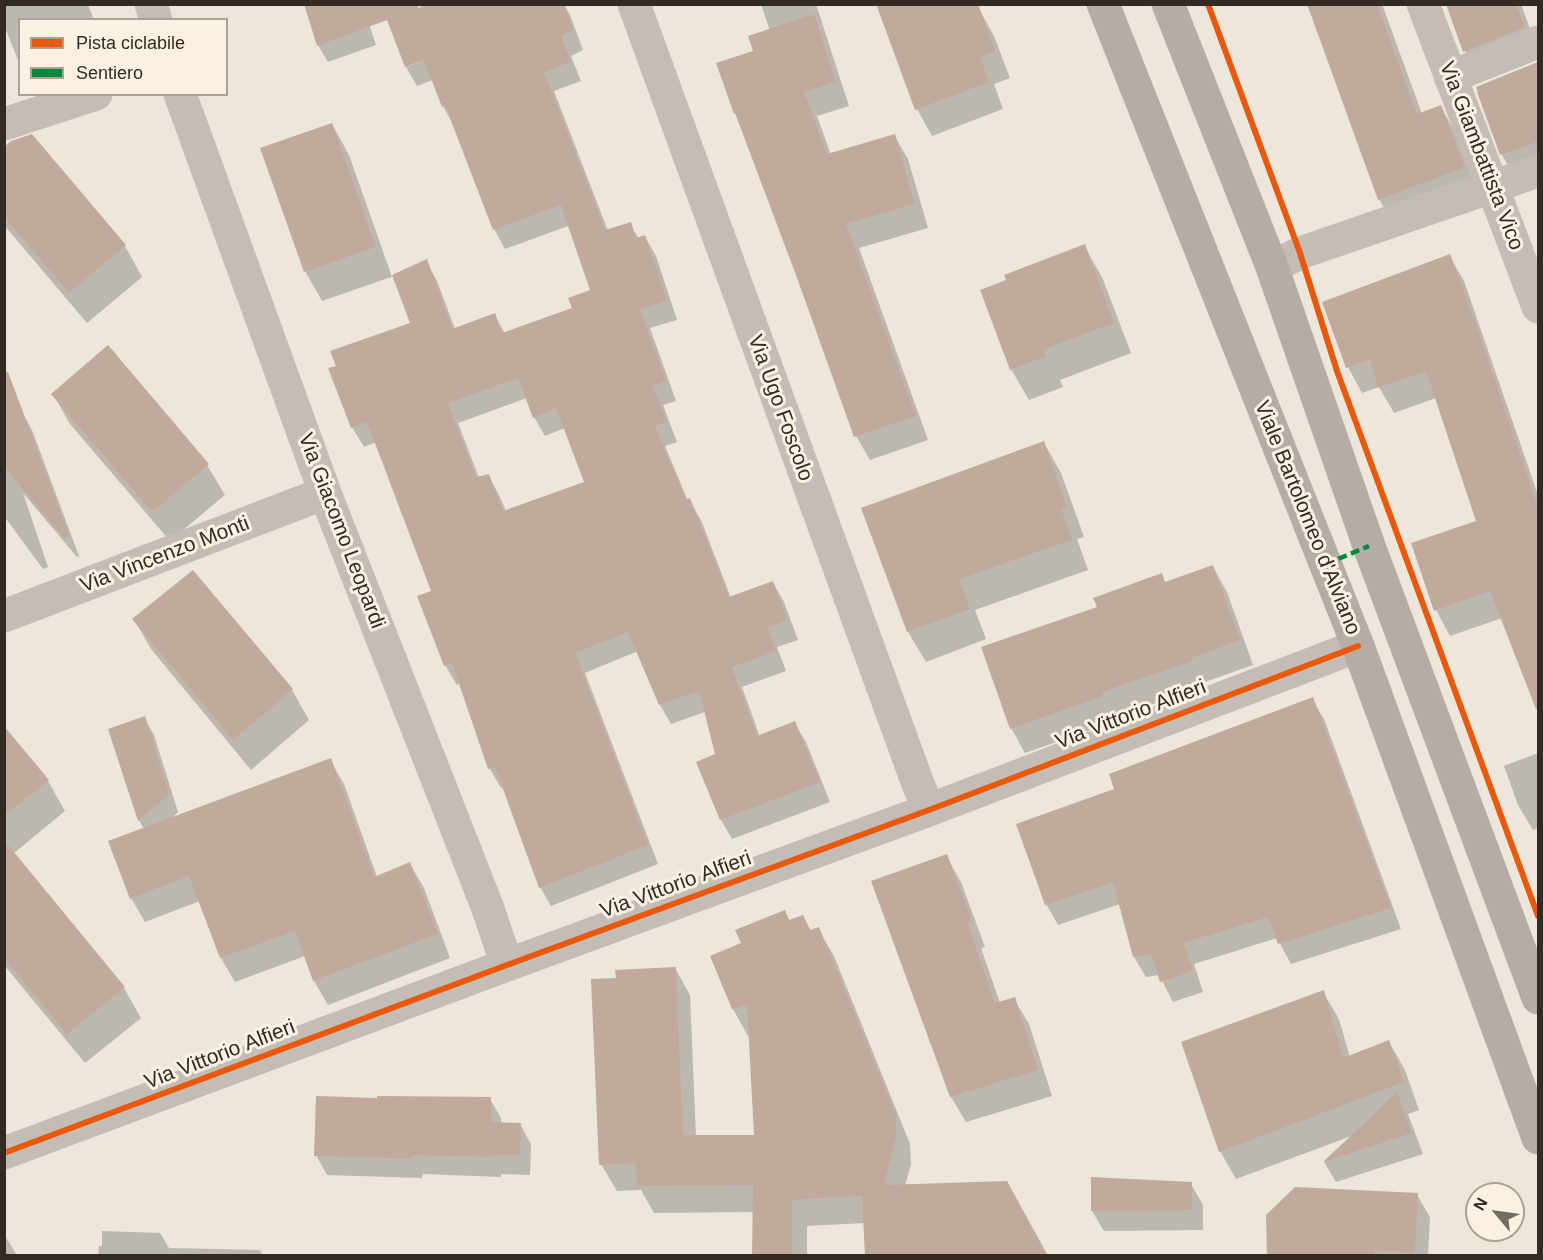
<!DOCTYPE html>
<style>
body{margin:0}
#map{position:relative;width:1543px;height:1260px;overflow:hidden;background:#ece6db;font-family:Arial,sans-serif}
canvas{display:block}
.frame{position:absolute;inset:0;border:6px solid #342a24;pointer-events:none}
.legend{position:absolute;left:18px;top:18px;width:210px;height:78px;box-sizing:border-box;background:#faf1e2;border:2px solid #aba196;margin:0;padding:8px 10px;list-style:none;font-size:18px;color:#342a24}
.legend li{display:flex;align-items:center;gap:12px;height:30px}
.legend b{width:30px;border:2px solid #aba196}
.north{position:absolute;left:1465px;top:1182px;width:60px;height:60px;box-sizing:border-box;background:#faf1e2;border:2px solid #aba196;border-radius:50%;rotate:299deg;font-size:16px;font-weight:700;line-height:24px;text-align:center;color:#342a24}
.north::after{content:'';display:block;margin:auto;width:21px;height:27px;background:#746c64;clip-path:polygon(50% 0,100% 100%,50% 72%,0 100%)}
</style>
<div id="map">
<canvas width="1543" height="1260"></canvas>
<div class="frame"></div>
<ul class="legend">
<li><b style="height:8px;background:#e8590c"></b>Pista ciclabile</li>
<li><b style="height:8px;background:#00873e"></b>Sentiero</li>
</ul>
<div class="north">N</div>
</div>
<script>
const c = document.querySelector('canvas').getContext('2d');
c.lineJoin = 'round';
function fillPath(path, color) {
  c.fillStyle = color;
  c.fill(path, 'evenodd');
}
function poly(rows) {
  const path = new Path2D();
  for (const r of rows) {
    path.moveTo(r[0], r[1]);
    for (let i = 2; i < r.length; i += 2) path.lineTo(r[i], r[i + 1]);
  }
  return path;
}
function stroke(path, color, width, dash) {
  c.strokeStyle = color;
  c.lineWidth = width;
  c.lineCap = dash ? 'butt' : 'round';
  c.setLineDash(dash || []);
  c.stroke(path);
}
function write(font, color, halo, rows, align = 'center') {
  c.font = font + ' Arial,sans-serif';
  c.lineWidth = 6;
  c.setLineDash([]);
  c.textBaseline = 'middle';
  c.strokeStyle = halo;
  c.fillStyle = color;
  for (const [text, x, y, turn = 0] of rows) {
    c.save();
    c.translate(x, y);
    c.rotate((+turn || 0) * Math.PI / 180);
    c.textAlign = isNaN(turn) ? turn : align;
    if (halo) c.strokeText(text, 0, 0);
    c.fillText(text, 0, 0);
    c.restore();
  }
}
const shadow = poly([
 [4,4,88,4,94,20,20,20,20,65,4,25],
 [564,4,570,15,583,50,571,56,581,81,554,91,608,231,630,224,639,239,645,237,656,256,677,320,650,328,676,401,663,405,677,442,665,446,688,501,689,500,701,520,731,598,773,583,784,602,798,640,777,647,786,671,742,687,760,737,794,723,806,742,830,802,732,839,721,820,698,762,717,755,705,712,671,724,660,705,638,651,585,673,658,864,551,906,540,887,504,787,501,788,490,769,460,683,457,685,445,665,433,592,376,442,364,447,352,427,338,367,412,324,394,276,322,301,305,271,332,124,349,155,392,277,426,261,437,281,455,329,494,315,505,333,574,309,591,291,568,226,505,249,494,229,454,126,443,106,433,80,417,86,406,67],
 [527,398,534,417,545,436,565,428,585,483,506,511,499,495,488,475,479,478,458,423],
 [761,4,816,4,849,106,817,116,831,155,894,135,908,159,928,228,859,248,928,440,870,460,856,436,718,64,755,52,770,31],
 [1308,4,1382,4,1422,114,1441,107,1458,137,1481,198,1397,230,1379,199],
 [1448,4,1521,4,1538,51,1482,81,1465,51],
 [363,6,376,45,328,62,318,45],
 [979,9,994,36,1010,78,994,84,1003,109,932,136,917,109],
 [1538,64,1538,166,1514,175,1502,155,1478,93,1478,88],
 [32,136,125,246,142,277,87,323,4,225,4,149],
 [1084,246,1102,277,1131,353,1060,380,1063,387,1029,400,1011,369],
 [1449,255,1464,281,1538,495,1538,710,1502,618,1450,636,1436,610,1478,522,1436,398,1394,413,1379,387,1362,393,1348,367],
 [53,394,207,465,225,495,170,541,70,424],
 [21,410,32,430,79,556,77,557,23,493,48,567,43,569,4,516,4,416],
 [1044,443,1061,473,1084,537,1077,539,1088,570,975,610,986,639,926,662,908,632,863,509],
 [1213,567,1227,592,1253,665,1205,682,1205,686,1115,717,1116,721,1025,753,1011,728,1161,575,1166,583],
 [134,619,292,690,309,720,251,770,151,649],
 [1312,699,1324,719,1401,929,1291,964,1277,938,1194,964,1203,992,1173,1002,1159,975,1146,977,1134,957,1120,904,1058,925,1046,904,1116,790],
 [144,718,154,735,178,812,171,819,330,760,344,784,377,877,410,864,424,888,450,958,328,1005,314,981,305,956,235,982,221,958,200,901,145,922,131,898,144,829,139,820,110,730],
 [4,728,48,781,65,811,8,858,4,854],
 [1538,753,1538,828,1533,830,1518,805,1504,766],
 [946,856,961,882,985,947,981,948,1000,1003,1014,999,1029,1024,1052,1096,966,1122,951,1097,873,882],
 [4,885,124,988,141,1018,85,1063,4,965],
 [784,912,790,921,803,917,811,931,818,929,834,956,910,1144,911,1164,905,1186,865,1223,807,1226,807,1256,754,1256,754,1212,654,1213,641,1190,617,1191,601,1164,617,979,675,968,690,995,696,1137,756,1136,750,1035,748,1036,733,1009,743,944],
 [1323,992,1339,1019,1350,1057,1389,1042,1405,1070,1419,1110,1408,1114,1423,1154,1336,1182,1324,1162,1354,1135,1236,1179,1220,1151],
 [490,1099,501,1118,501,1124,520,1124,531,1144,530,1175,501,1174,501,1177,423,1174,422,1178,327,1175,316,1155],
 [1191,1184,1203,1205,1203,1230,1104,1231,1092,1211],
 [1417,1195,1430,1217,1428,1256,1268,1256],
 [102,1231,160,1233,169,1248,260,1250,263,1256,98,1256,99,1246,102,1246],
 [4,1234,15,1252,17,1256,4,1256]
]);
const building = poly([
 [304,4,418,4,418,8,428,4,564,4,573,30,561,36,571,62,544,72,605,230,631,222,636,238,645,235,667,300,640,309,666,381,653,386,667,422,655,426,686,500,690,498,729,597,773,581,788,620,767,627,776,651,732,667,757,736,795,721,820,782,720,820,696,762,715,754,699,691,659,705,628,632,575,653,648,845,539,888,495,767,488,769,452,663,444,666,417,596,431,591,367,422,351,428,328,368,336,366,330,351,410,323,392,275,427,259,452,329,495,313,502,333,572,308,568,298,590,290,561,205,493,230,445,105,442,107,424,60,405,67,387,20,317,46],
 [518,378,533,418,556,408,584,482,503,511,489,474,476,477,448,403],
 [876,4,978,4,995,51,980,57,989,82,915,110],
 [1307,4,1377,4,1417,114,1441,105,1465,167,1378,200],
 [1446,4,1516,4,1525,27,1463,52],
 [814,14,836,82,804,92,827,154,895,134,915,204,846,224,916,416,854,437,796,275,735,113,734,114,716,63,753,51,748,36],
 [1538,62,1539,141,1500,155,1477,92,1478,92,1476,87],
 [332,123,376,247,304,272,260,148],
 [32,134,126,245,69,293,4,217,4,147,11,141],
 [1085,244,1114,323,1044,349,1047,356,1010,370,980,290,1006,280,1004,275],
 [1450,254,1475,321,1539,510,1539,708,1536,709,1490,591,1434,611,1411,543,1476,521,1426,371,1378,388,1370,359,1346,368,1322,302],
 [108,345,209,464,152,512,51,394],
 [8,372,69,535,64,538,4,466,4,373],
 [1044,441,1067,507,1061,508,1072,540,959,579,970,609,907,632,861,508],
 [1213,565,1240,640,1192,658,1192,661,1102,692,1103,696,1010,729,981,647,1097,607,1093,598,1162,573,1165,582],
 [193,570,293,689,233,740,132,619],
 [1313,697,1391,908,1278,944,1268,917,1184,943,1193,971,1160,982,1151,954,1133,957,1113,882,1045,905,1016,824,1114,789,1109,774],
 [145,716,169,794,138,821,108,729],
 [4,726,49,780,4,816],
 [331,758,374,877,410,862,438,934,313,981,295,931,220,958,189,876,130,899,108,841],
 [4,840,125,987,67,1034,4,958],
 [947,854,972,921,967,922,995,1003,1015,997,1038,1070,950,1097,871,881],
 [785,910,789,920,803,915,810,930,819,927,896,1115,896,1136,884,1185,1007,1181,1048,1256,865,1256,862,1196,792,1200,792,1256,752,1256,753,1185,637,1186,636,1163,599,1165,591,979,616,978,615,970,676,967,683,1135,754,1135,747,1005,732,1009,710,956,741,943,735,930],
 [1324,990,1343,1058,1389,1040,1404,1082,1219,1152,1181,1042],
 [1397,1092,1412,1133,1323,1162],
 [316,1096,377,1098,377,1096,491,1097,491,1122,521,1123,520,1155,490,1155,490,1157,412,1155,412,1159,314,1156],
 [1091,1177,1192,1182,1192,1210,1091,1211],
 [1295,1187,1418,1193,1415,1253,1375,1250,1375,1256,1267,1256,1266,1215]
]);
const minor = poly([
 [151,4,156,20],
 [634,4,918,784,929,810],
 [1423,4,1538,307],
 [1450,77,1538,42],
 [180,94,325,493,487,906,507,965],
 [4,124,96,94],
 [1272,267,1300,253,1538,171],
 [4,616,325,493],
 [4,1153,507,965,929,810,1358,646]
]);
const secondary = poly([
 [1103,4,1358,646,1538,1138],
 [1168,4,1272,267,1369,546,1538,998]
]);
const quiet = poly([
 [1326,564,1369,546]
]);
const cycleway = poly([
 [1208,4,1300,253,1337,371,1538,916],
 [4,1153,507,965,929,810,1358,646]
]);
const streetNames = [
 ["Via Giambattista Vico",1481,156,69],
 ["Via Ugo Foscolo",780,408,70],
 ["Viale Bartolomeo d'Alviano",1307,518,68],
 ["Via Giacomo Leopardi",341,531,69],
 ["Via Vincenzo Monti",165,555,-21],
 ["Via Vittorio Alfieri",1131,715,-21],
 ["Via Vittorio Alfieri",676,885,-20],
 ["Via Vittorio Alfieri",220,1055,-21]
];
fillPath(shadow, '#0003');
fillPath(building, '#c1aa9c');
stroke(minor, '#c4bdb6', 33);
stroke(secondary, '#b5ada5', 33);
stroke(quiet, '#00873e', 4.5, [9, 4.5]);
stroke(cycleway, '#e8590c', 6);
write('21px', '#342a24', '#faf1e2', streetNames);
</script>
